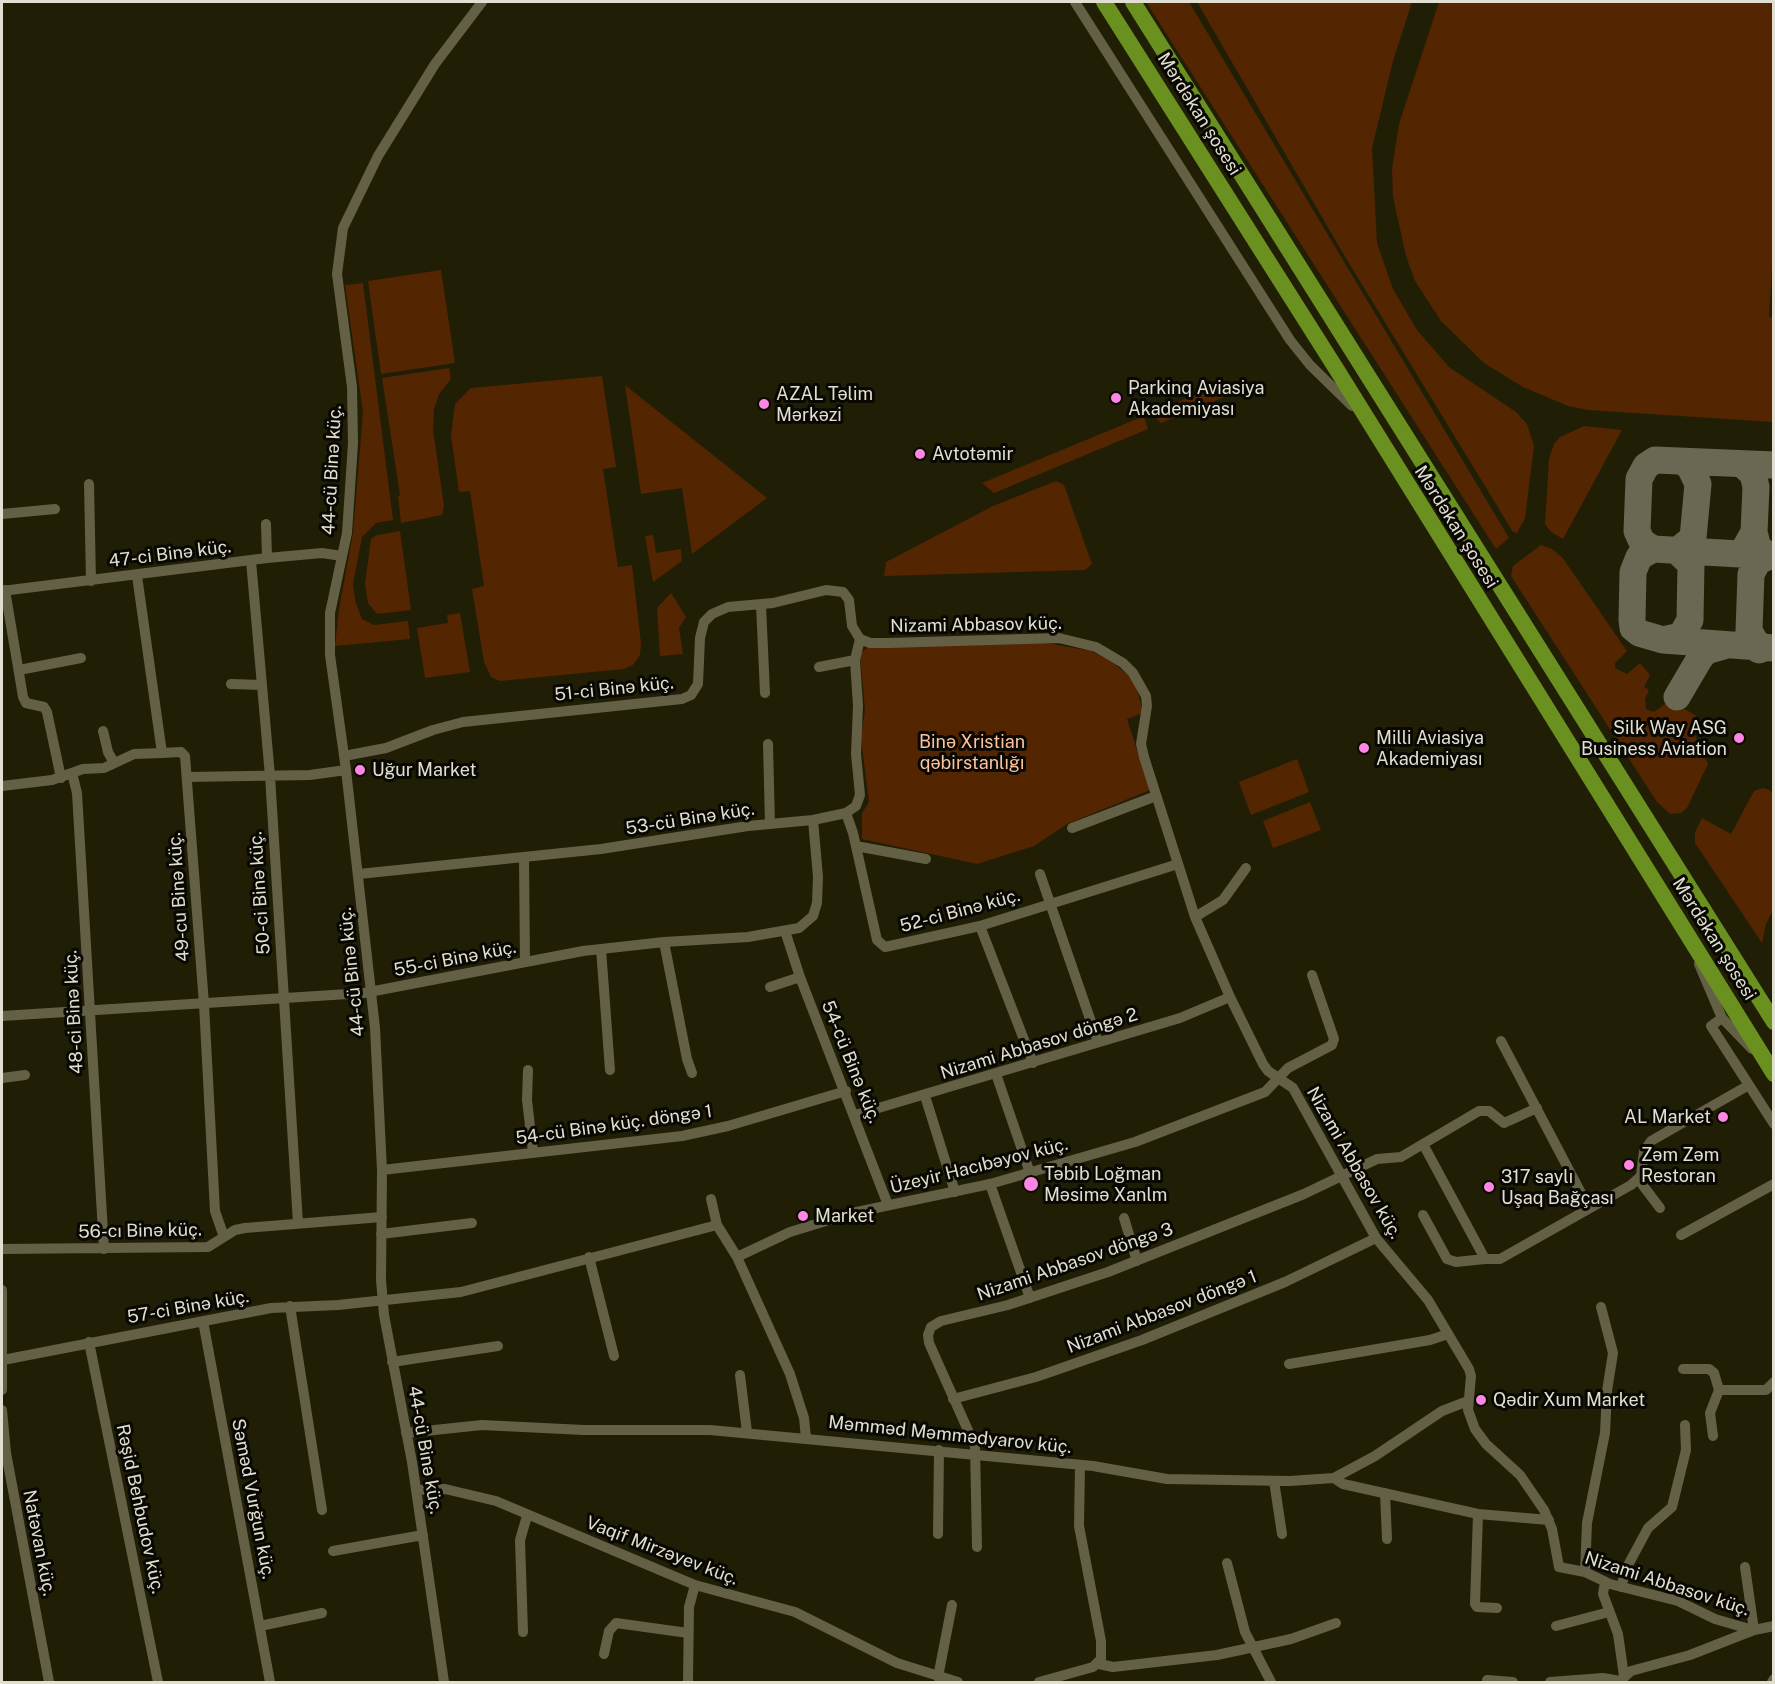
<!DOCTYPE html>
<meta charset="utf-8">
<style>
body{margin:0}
#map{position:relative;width:1775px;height:1684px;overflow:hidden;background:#211e06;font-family:"Public Sans",sans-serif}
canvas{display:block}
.frame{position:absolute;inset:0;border:3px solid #e1dfd1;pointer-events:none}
</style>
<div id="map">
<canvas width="1775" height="1684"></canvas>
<div class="frame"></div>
</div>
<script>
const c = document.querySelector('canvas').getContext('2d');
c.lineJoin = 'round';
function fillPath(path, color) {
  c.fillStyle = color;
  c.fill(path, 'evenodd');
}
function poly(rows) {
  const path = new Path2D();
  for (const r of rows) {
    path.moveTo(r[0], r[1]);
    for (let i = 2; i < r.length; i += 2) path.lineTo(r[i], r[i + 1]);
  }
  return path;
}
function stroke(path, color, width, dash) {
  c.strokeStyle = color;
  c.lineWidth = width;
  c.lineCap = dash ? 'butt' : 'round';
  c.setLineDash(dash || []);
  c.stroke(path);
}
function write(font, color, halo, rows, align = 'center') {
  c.font = font + ' "Public Sans",sans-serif';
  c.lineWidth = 6;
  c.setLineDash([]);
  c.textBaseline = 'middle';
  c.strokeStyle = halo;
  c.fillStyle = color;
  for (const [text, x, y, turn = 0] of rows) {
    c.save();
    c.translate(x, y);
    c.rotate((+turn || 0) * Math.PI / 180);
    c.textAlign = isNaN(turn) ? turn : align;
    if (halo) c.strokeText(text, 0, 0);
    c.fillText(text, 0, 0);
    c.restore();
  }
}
const green = poly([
 [1146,2,1189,2,1509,538,1496,549],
 [1197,2,1412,2,1393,61,1372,148,1377,243,1393,289,1417,330,1449,367,1516,412,1527,424,1534,446,1525,518,1517,533,1513,532,1344,255],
 [1439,2,1773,2,1774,231,1769,317,1774,318,1773,422,1588,410,1568,406,1523,387,1484,363,1441,321,1415,281,1406,256,1393,197,1392,169,1399,124],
 [441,270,455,363,381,374,368,281],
 [363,283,393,520,376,523,362,537,353,584,355,600,362,619,374,625,408,621,410,639,335,646,339,609,353,533,363,412,345,285],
 [449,368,451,379,439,394,434,409,433,430,444,506,442,515,401,523,398,496,400,495,382,378],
 [602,376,616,467,603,469,618,567,632,565,641,643,640,655,633,665,624,669,500,681,491,677,484,662,472,589,484,586,470,491,459,492,451,436,455,404,471,388],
 [1222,383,1227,396,1161,423,1152,413],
 [625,385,767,498,692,554,682,488,641,494],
 [1144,416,1148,429,994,493,982,483],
 [1584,426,1622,430,1563,539,1551,532,1545,524,1549,459,1554,444,1560,437],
 [1056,481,1064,485,1092,564,1085,570,884,576,886,562,993,506],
 [400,531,411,610,377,614,368,603,365,584,371,539,377,535],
 [653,535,656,553,681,549,682,561,653,582,645,536],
 [1541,545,1552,549,1562,557,1627,651,1615,663,1615,668,1627,674,1640,663,1650,675,1644,687,1649,690,1645,699,1646,709,1654,712,1665,704,1686,710,1695,715,1699,722,1691,726,1708,764,1687,808,1681,813,1670,814,1657,802,1511,576,1513,566],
 [671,593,686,617,679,628,683,654,660,656,657,608],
 [460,613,470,672,425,678,417,628,448,623,447,615],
 [1041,642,1091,651,1112,662,1135,681,1143,713,1127,719,1150,790,1067,824,1034,846,977,864,862,839,862,813,869,802,861,738,865,710,860,654,868,647],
 [1297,759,1309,792,1251,815,1239,782],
 [1763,788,1770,790,1773,795,1774,908,1766,924,1762,943,1695,843,1695,832,1702,818,1731,834,1754,791],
 [1310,802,1321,830,1273,848,1263,821]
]);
const taxiway = poly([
 [1742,464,1753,474,1756,487,1754,532,1745,548],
 [1774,465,1655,460,1646,466,1639,479,1637,531,1642,542,1653,549,1774,556],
 [1754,532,1758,548,1770,556,1758,561,1751,574,1749,631,1756,643,1765,648,1759,650],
 [1653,549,1639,557,1633,572,1632,620,1633,628,1639,633,1663,640,1774,648],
 [1663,640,1681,636,1690,620,1691,564,1677,551,1693,538,1698,484,1690,467,1683,462],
 [1677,697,1700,658,1706,651,1727,645]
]);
const minor = poly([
 [1075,2,1290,340,1310,365,1352,406],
 [89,484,91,581],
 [2,514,55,509],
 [266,524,267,558],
 [251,561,270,776,298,1223],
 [137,576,162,753,181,752,185,756,204,1004,215,1211,224,1237],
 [5,590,23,697,26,703,44,707,47,712,61,778],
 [2,591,267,558,322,553,342,556],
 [761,605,765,693],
 [860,639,870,643,888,643,1059,638,1096,647,1123,663,1133,673,1146,696,1147,706,1141,744,1144,757,1195,917,1230,997,1263,1064,1268,1071,1293,1088,1376,1238,1428,1300,1469,1369,1471,1376,1468,1410,1475,1429,1486,1444,1520,1475,1544,1510,1552,1529,1559,1567,1585,1572,1610,1584,1678,1601,1715,1619,1739,1626,1754,1630,1774,1626],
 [819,667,855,660],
 [19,670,81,658],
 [231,684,262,685],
 [103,731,108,752,114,763],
 [768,744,770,824],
 [344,756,386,748,433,730,463,722,682,699,691,695,698,684,700,638,704,622,712,614,728,607,773,603,826,590,843,592,849,600,852,626,860,639],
 [72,773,77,793,104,1249],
 [187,777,310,775,346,770],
 [2,786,52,780,83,769,104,768,134,754,162,753],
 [846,813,853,833,877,940,885,947,980,926,1178,864],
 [1072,828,1156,796],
 [856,846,926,859],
 [524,858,525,962],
 [359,874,601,849,748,826,813,820,846,813,856,806,860,795,856,754,858,706,855,660,860,639],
 [1040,874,1098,1042],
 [1195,917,1223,900,1246,868],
 [980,926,1033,1063],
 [785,931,800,977,888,1205],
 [664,942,687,1059,692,1073],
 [601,949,610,1070],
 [1699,964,1722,1018,1752,1049],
 [770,987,800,977],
 [2,1016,364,993,583,951,664,942,748,937,799,928,813,916,817,903,818,877,813,820],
 [1722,1018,1711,1026,1774,1124],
 [1501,1041,1589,1208],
 [528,1070,527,1100,533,1152],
 [996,1074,1030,1173],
 [2,1078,25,1075],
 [925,1096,955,1192],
 [855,1115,1180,1018,1230,997],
 [1423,1144,1485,1259,1500,1259,1631,1185,1641,1176,1644,1151,1651,1141,1749,1085],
 [382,1170,682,1136,728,1126,846,1091],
 [1638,1179,1660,1208],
 [990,1184,1030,1298],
 [711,1199,717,1225],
 [1423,1215,1447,1259,1456,1262,1485,1259],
 [1124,1218,1137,1261],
 [381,1234,472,1223],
 [1681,1235,1774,1184],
 [2,1249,208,1247,235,1230,245,1228,382,1217],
 [589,1257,614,1356],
 [737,1257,790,1374,804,1418,806,1438],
 [2,1290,2,1390],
 [290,1306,322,1510],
 [203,1321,270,1682],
 [89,1342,158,1682],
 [3,1360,271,1308,338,1305,461,1292,717,1225,737,1257,790,1232,852,1213,990,1184,1135,1142,1265,1092,1288,1068,1332,1045,1334,1039,1312,975],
 [392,1362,498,1346],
 [1289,1364,1430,1340,1448,1334],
 [1683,1369,1709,1369,1714,1373,1719,1390,1710,1413,1713,1436],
 [740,1375,747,1432],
 [1719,1390,1766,1390,1774,1382],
 [953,1399,1036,1377,1142,1340,1285,1282,1376,1238],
 [2,1410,6,1453,49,1682],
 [406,1433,482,1425,584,1430,710,1430,1093,1466,1167,1479,1290,1481,1334,1478,1375,1456,1442,1411,1468,1401],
 [1334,1478,1343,1484,1478,1514,1549,1520],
 [1274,1481,1282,1534],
 [417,1490,445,1489,496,1501,695,1585,795,1612,897,1663,958,1682],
 [1385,1493,1387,1539],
 [1478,1514,1475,1604,1477,1607,1497,1608],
 [938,1534,939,1450],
 [977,1547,975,1446,929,1343,928,1335,931,1327,941,1321,1008,1305,1108,1272,1304,1194,1377,1159,1401,1157,1479,1111,1489,1111,1504,1123,1537,1108],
 [333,1551,423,1535],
 [1227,1563,1245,1632,1271,1682],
 [1585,1572,1587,1523,1605,1433,1607,1391,1613,1353,1601,1307],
 [1605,1582,1603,1594,1618,1634,1624,1676],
 [1621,1587,1627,1567,1648,1528,1672,1507,1686,1450,1685,1425],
 [260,1626,322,1613],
 [1556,1626,1609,1612],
 [523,1632,520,1540,527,1516],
 [604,1654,609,1631,616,1623,688,1633],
 [1099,1664,1113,1667,1217,1655,1291,1639,1336,1623],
 [938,1677,952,1605],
 [1487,1680,1513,1682],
 [444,1682,412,1462,384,1315,381,1280,382,1170,375,1028,346,770,330,655,330,613,347,533,353,443,352,387,337,274,343,228,378,156,435,64,482,2],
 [688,1682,689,1607,695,1585],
 [1039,1682,1093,1667,1101,1659,1101,1641,1079,1526,1080,1465],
 [1550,1682,1603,1678,1620,1681],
 [1619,1682,1631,1671,1690,1655,1754,1630,1745,1567],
 [1772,1682,1774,1679]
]);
const highway = poly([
 [1104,2,1337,370,1774,1074],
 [1133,2,1774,1022]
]);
const markers = [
 [1116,398,6,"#fd86e2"],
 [764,404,6,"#fd86e2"],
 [920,454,6,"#fd86e2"],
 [1739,738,6,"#fd86e2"],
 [1364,748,6,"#fd86e2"],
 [360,770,6,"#fd86e2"],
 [1723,1117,6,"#fd86e2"],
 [1629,1165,6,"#fd86e2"],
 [1031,1184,8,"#fd86e2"],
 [1489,1187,6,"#fd86e2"],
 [803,1216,6,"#fd86e2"],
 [1481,1400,6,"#fd86e2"]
];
const streetNames = [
 ["Mərdəkan şosesi",1199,114,58],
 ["44-cü Binə küç.",332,470,-87],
 ["Mərdəkan şosesi",1456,527,58],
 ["47-ci Binə küç.",170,554,-7],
 ["Nizami Abbasov küç.",976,625,-1],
 ["51-ci Binə küç.",614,689,-6],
 ["53-cü Binə küç.",690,819,-9],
 ["50-ci Binə küç.",260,893,-94],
 ["49-cu Binə küç.",179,897,-94],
 ["52-ci Binə küç.",960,911,-15],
 ["Mərdəkan şosesi",1714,939,58],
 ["55-ci Binə küç.",455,959,-11],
 ["44-cü Binə küç.",352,972,-96],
 ["48-ci Binə küç.",74,1012,-93],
 ["Nizami Abbasov döngə 2",1039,1044,-17],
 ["54-cü Binə küç.",851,1062,68],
 ["54-cü Binə küç. döngə 1",614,1125,-8],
 ["Nizami Abbasov küç.",1354,1163,60],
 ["Üzeyir Hacıbəyov küç.",979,1166,-14],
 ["56-cı Binə küç.",140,1231,-1],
 ["Nizami Abbasov döngə 3",1075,1262,-19],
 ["57-ci Binə küç.",188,1307,-10],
 ["Nizami Abbasov döngə 1",1162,1312,-21],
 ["Məmməd Məmmədyarov küç.",950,1435,6],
 ["44-cü Binə küç.",425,1450,80],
 ["Səməd Vurğun küç.",253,1499,79],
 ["Rəşid Behbudov küç.",140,1509,78],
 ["Natəvan küç.",39,1543,79],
 ["Vaqif Mirzəyev küç.",662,1551,21],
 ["Nizami Abbasov küç.",1667,1584,18]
];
const poiNames = [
 ["Parkinq Aviasiya",1128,388],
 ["Akademiyası",1128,409],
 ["AZAL Təlim",776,394],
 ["Mərkəzi",776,415],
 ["Avtotəmir",932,454],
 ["Silk Way ASG",1727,728,"right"],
 ["Business Aviation",1727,749,"right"],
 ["Milli Aviasiya",1376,738],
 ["Akademiyası",1376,759],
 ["Uğur Market",372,770],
 ["AL Market",1711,1117,"right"],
 ["Zəm Zəm",1641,1155],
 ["Restoran",1641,1176],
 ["Təbib Loğman",1044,1174],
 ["Məsimə Xanlm",1044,1195],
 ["317 saylı",1501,1177],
 ["Uşaq Bağçası",1501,1198],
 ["Market",815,1216],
 ["Qədir Xum Market",1493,1400]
];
const parkNames = [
 ["Binə Xristian",972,742],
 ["qəbirstanlığı",972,763]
];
fillPath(green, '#542501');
stroke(taxiway, '#6a6752', 27);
stroke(minor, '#636046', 10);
stroke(highway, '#6a911f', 16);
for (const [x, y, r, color] of markers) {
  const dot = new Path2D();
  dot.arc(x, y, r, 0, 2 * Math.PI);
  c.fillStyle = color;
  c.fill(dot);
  stroke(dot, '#090802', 2);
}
write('18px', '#e1dfd1', '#090802', streetNames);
write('18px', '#e1dfd1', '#090802', poiNames, 'left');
write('18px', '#fec29e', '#090802', parkNames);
</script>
